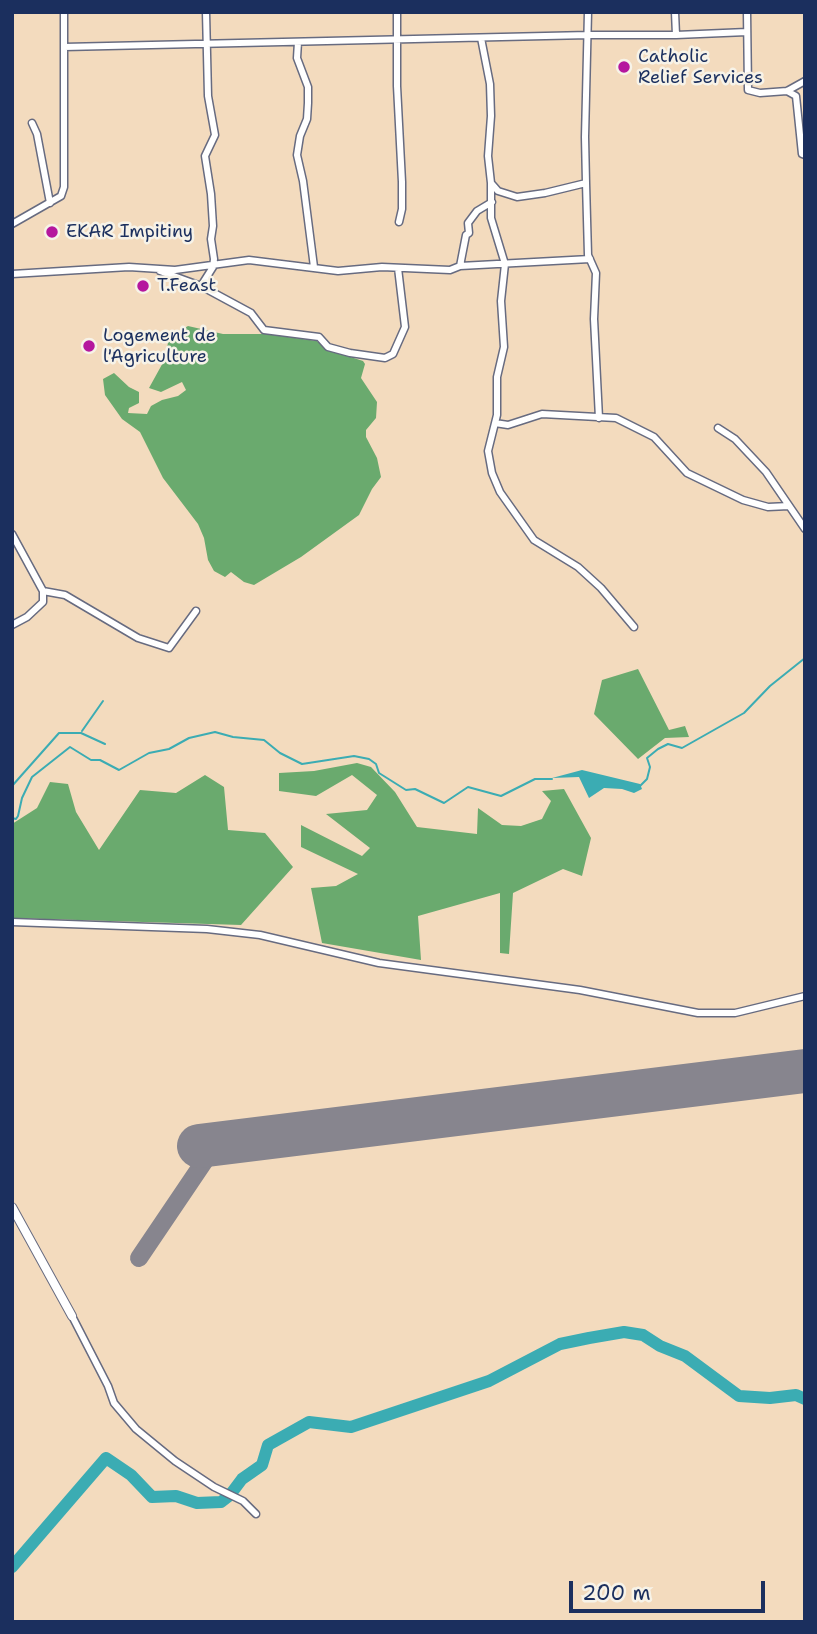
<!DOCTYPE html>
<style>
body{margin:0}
#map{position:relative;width:817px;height:1634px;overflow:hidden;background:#f3dbbe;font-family:"Shantell Sans",sans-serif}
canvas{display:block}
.frame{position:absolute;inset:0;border:14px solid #1b2f5e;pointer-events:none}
.scale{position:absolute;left:569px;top:1581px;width:196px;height:32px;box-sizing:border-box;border:4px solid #1b2f5e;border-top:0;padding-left:9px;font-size:21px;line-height:24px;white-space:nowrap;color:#1b2f5e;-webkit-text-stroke:5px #f7f3e8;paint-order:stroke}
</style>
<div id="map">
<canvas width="817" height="1634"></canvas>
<div class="frame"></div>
<div class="scale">200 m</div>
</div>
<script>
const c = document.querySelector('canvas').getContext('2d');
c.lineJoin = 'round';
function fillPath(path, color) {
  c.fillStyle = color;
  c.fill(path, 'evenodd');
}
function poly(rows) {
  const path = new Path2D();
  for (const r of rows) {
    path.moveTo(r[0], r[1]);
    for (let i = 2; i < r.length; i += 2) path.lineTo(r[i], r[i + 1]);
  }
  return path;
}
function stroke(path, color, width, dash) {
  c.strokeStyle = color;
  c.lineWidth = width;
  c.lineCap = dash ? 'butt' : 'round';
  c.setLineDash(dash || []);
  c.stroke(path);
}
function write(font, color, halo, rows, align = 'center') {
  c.font = font + ' "Shantell Sans",sans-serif';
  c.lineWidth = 5;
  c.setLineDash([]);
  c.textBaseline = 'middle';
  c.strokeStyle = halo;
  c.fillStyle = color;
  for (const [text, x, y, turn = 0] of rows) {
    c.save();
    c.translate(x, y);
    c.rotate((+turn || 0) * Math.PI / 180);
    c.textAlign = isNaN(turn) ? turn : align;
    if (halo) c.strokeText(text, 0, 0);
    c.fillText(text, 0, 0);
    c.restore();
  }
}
const forest = poly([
 [188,326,223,334,266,334,317,341,326,349,363,361,365,364,361,378,377,402,376,418,366,430,366,437,377,458,381,477,372,489,359,515,301,557,254,585,244,582,231,572,225,577,214,571,208,560,204,538,198,524,163,478,140,432,122,419,105,395,103,379,114,373,129,387,139,392,139,403,129,408,128,413,147,414,151,406,162,400,178,396,186,390,182,382,161,392,149,388,165,359,169,337],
 [638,669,669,730,685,726,689,737,665,738,638,759,594,714,602,680],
 [357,763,371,767,395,792,417,827,477,834,478,808,502,825,521,826,542,819,551,801,542,791,564,789,591,838,582,876,563,869,513,893,509,954,500,953,500,893,418,916,421,960,322,943,311,888,336,886,358,874,301,847,301,825,362,856,370,848,326,814,367,810,377,795,352,775,316,796,279,791,279,773,314,771],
 [205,775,224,787,228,830,265,833,293,867,241,925,12,918,12,824,37,808,50,782,68,784,76,812,99,850,140,790,176,793]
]);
const water = poly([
 [582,770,640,784,642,789,634,793,622,789,604,788,589,798,579,777,552,778]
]);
const stream = poly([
 [82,731,103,701],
 [12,786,59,733,81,733,105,744],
 [639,787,647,779,650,767,647,758,658,749,668,744,682,748,744,713,770,686,805,658],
 [12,818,16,819,18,816,22,798,32,777,70,747,91,760,100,760,119,770,149,753,169,749,189,738,215,732,233,737,264,740,280,753,302,764,354,756,369,759,376,764,379,773,406,790,415,789,444,803,468,787,501,796,535,779,552,779]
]);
const river = poly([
 [12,1567,106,1458,131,1475,152,1497,176,1496,197,1503,221,1502,230,1495,242,1479,262,1465,268,1445,309,1422,351,1427,489,1381,560,1344,589,1338,624,1332,643,1335,660,1346,685,1356,739,1396,770,1398,796,1395,805,1399]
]);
const taxiway = poly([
 [139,1258,216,1144]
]);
const runway = poly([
 [199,1146,805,1071]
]);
const minor = poly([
 [397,12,397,86,402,182,402,209,399,222],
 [588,12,585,137,586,183,588,255,596,273,594,319,599,418],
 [675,12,676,35],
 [747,12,748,90,760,93,787,91,805,81],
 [481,38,490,84,491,116,488,156,491,183,498,191,517,197,545,193,586,183],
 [298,42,297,58,308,87,308,103,307,119,300,136,297,155,303,181,314,267],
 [64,47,589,35,676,35,747,32],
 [787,91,796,96,802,154,805,155],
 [32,123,37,134,50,203],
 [491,183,491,218,505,264,501,301,504,347,497,377,497,415,488,451,492,473,500,492,534,540,578,567,601,588,634,627],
 [12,224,61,196,64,187,64,12],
 [460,266,466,235,469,233,468,223,477,211,492,202],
 [160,271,201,286,251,313,264,330,319,337,328,347,350,353,385,358,393,354,405,327,398,268],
 [12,274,129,267,175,270,249,260,338,271,382,267,450,270,460,266,590,259],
 [201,286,213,267,214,259,211,239,213,226,211,194,205,156,215,135,208,96,206,12],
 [495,423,508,425,542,414,616,418,654,437,687,473,743,500,768,507,789,506],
 [718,428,735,439,766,472,805,529],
 [12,534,43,591,43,602,27,617,12,625],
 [43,591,65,595,138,638,169,648,196,611],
 [12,922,207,929,260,935,379,963,580,990,698,1013,735,1013,805,996],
 [72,1316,108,1386,114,1403,136,1429,175,1461,214,1487,243,1501,256,1514]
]);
const tertiary = poly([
 [12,1207,72,1316]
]);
const markers = [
 [624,67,7,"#b5179e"],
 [52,232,7,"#b5179e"],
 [143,286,7,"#b5179e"],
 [89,346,7,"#b5179e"]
];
const poiNames = [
 ["Catholic",638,57],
 ["Relief Services",638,78],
 ["EKAR Impitiny",66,232],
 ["T.Feast",157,286],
 ["Logement de",103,336],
 ["l'Agriculture",103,357]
];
fillPath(forest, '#6aaa6e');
fillPath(water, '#3bacb3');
stroke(stream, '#3bacb3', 2);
stroke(river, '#3bacb3', 12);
stroke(taxiway, '#87858e', 18);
stroke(runway, '#87858e', 44);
stroke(minor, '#676b80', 9);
stroke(tertiary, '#676b80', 10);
stroke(minor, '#fff', 6);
stroke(tertiary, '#fff', 8);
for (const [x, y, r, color] of markers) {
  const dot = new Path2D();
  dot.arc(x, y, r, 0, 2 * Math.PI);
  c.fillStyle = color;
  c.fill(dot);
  stroke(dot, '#f7f3e8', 2.5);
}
write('18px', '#1b2f5e', '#f7f3e8', poiNames, 'left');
</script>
